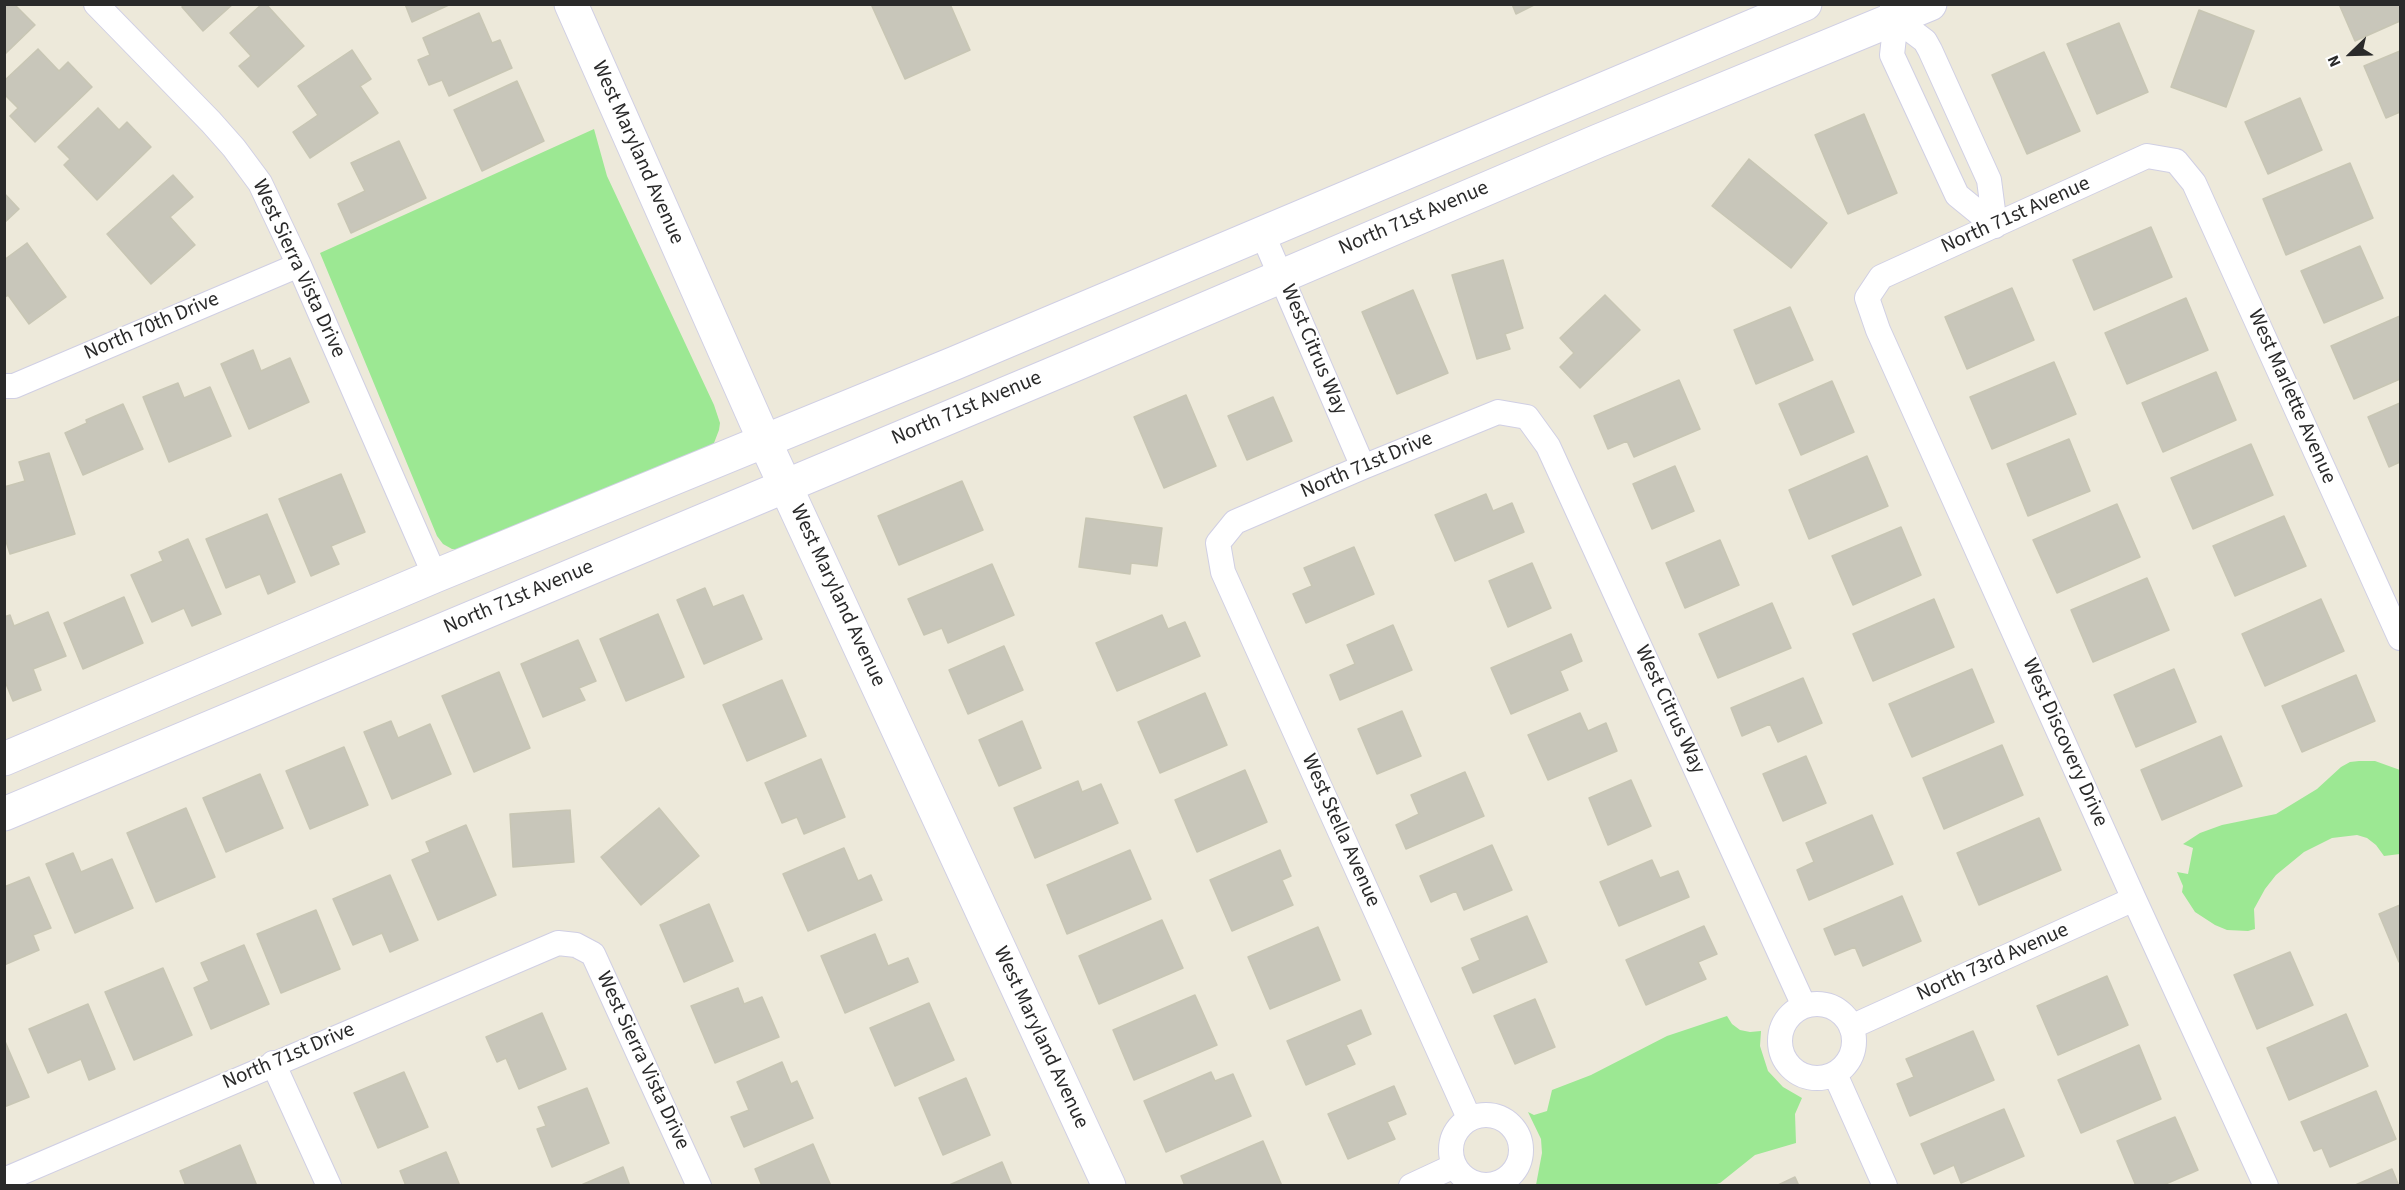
<!DOCTYPE html>
<style>
body{margin:0}
#map{position:relative;width:2405px;height:1190px;overflow:hidden;background:#ede9da;font-family:"Source Sans 3",sans-serif}
canvas{display:block}
.frame{position:absolute;inset:0;border:6px solid #2a2a2a;pointer-events:none}
.north{position:absolute;left:2321px;top:24px;width:60px;height:60px;-webkit-text-stroke:4px #fff;paint-order:stroke;rotate:247deg;font-size:16px;font-weight:700;line-height:24px;text-align:center;color:#2a2a2a}
.north::after{content:'';display:block;margin:auto;width:21px;height:27px;background:#2a2a2a;clip-path:polygon(50% 0,100% 100%,50% 72%,0 100%)}
</style>
<div id="map">
<canvas width="2405" height="1190"></canvas>
<div class="frame"></div>
<div class="north">N</div>
</div>
<script>
const c = document.querySelector('canvas').getContext('2d');
c.lineJoin = 'round';
function fillPath(path, color) {
  c.fillStyle = color;
  c.fill(path, 'evenodd');
}
function poly(rows) {
  const path = new Path2D();
  for (const r of rows) {
    if (r.length === 3) {
      path.moveTo(r[0] + r[2], r[1]);
      path.arc(r[0], r[1], r[2], 0, 2 * Math.PI);
      continue;
    }
    path.moveTo(r[0], r[1]);
    for (let i = 2; i < r.length; i += 2) path.lineTo(r[i], r[i + 1]);
  }
  return path;
}
function stroke(path, color, width, dash) {
  c.strokeStyle = color;
  c.lineWidth = width;
  c.lineCap = dash ? 'butt' : 'round';
  c.setLineDash(dash || []);
  c.stroke(path);
}
function write(font, color, halo, rows, align = 'center') {
  c.font = font + ' "Source Sans 3",sans-serif';
  c.lineWidth = 4.5;
  c.setLineDash([]);
  c.textBaseline = 'middle';
  c.strokeStyle = halo;
  c.fillStyle = color;
  for (const [text, x, y, turn = 0] of rows) {
    c.save();
    c.translate(x, y);
    c.rotate((+turn || 0) * Math.PI / 180);
    c.textAlign = isNaN(turn) ? turn : align;
    if (halo) c.strokeText(text, 0, 0);
    c.fillText(text, 0, 0);
    c.restore();
  }
}
const green = poly([
 [594,129,607,176,714,405,720,423,719,430,714,443,705,450,464,550,452,549,443,544,437,536,320,253],
 [2359,761,2375,761,2400,770,2400,854,2384,856,2376,845,2367,838,2357,835,2332,838,2304,852,2276,875,2265,889,2254,909,2255,929,2248,931,2227,930,2215,925,2195,912,2182,892,2183,886,2177,872,2188,874,2193,848,2183,844,2200,833,2222,825,2276,814,2317,789,2341,767,2350,762],
 [1727,1016,1732,1024,1740,1030,1750,1032,1761,1031,1760,1046,1768,1071,1783,1087,1802,1098,1795,1114,1796,1143,1755,1155,1720,1183,1713,1185,1536,1185,1542,1153,1541,1139,1528,1112,1534,1115,1547,1111,1552,1090,1591,1075,1667,1036]
]);
const building = poly([
 [4,4,14,4,35,25,4,55,4,4],
 [184,4,233,4,203,31,182,7,184,4],
 [262,4,266,4,304,46,258,87,239,66,251,56,230,33,262,4],
 [405,4,451,4,412,22,405,4],
 [871,4,950,4,970,50,905,79,871,4],
 [1512,4,1536,4,1516,14,1512,4],
 [2339,4,2400,4,2400,21,2355,41,2339,4],
 [2199,10,2254,31,2226,107,2171,87,2199,10],
 [479,13,492,43,500,40,512,68,449,96,442,80,429,85,418,60,430,55,423,38,479,13],
 [2119,23,2148,92,2097,114,2067,44,2119,23],
 [38,49,59,71,68,62,92,87,35,142,10,116,18,108,4,94,4,81,38,49],
 [352,50,371,79,360,86,378,113,310,158,293,132,318,115,298,86,352,50],
 [2400,51,2400,112,2386,118,2364,66,2400,51],
 [2044,52,2080,131,2027,154,1992,75,2044,52],
 [517,81,544,141,482,171,454,110,517,81],
 [2300,98,2322,150,2268,174,2245,122,2300,98],
 [98,108,119,130,127,122,151,147,97,200,64,165,70,159,58,147,98,108],
 [1864,114,1897,193,1848,214,1815,135,1864,114],
 [399,141,426,198,351,233,338,204,365,191,351,163,399,141],
 [1749,159,1827,223,1791,268,1712,206,1749,159],
 [2350,163,2373,218,2286,255,2263,199,2350,163],
 [173,175,193,197,170,217,195,245,151,284,107,234,173,175],
 [4,193,19,209,4,223,4,193],
 [2151,227,2172,277,2094,310,2073,260,2151,227],
 [27,243,66,297,29,324,8,295,4,298,4,260,27,243],
 [2360,246,2383,298,2324,323,2301,271,2360,246],
 [1503,260,1523,328,1505,334,1510,349,1477,359,1452,275,1503,260],
 [2012,288,2034,340,1967,369,1945,317,2012,288],
 [1413,290,1448,373,1397,394,1362,312,1413,290],
 [1605,295,1640,330,1580,388,1560,367,1574,353,1560,338,1605,295],
 [2186,298,2208,350,2127,384,2105,333,2186,298],
 [1790,307,1813,360,1756,384,1734,330,1790,307],
 [2400,316,2400,379,2354,399,2331,346,2400,316],
 [253,350,261,371,290,358,309,402,249,429,221,364,253,350],
 [2054,362,2076,414,1992,449,1970,397,2054,362],
 [2216,372,2236,420,2163,452,2142,403,2216,372],
 [1679,380,1700,429,1634,457,1627,441,1608,449,1594,416,1679,380],
 [1832,381,1854,432,1801,455,1779,404,1832,381],
 [178,383,184,398,210,387,231,436,169,462,143,397,178,383],
 [1186,395,1216,466,1164,488,1134,417,1186,395],
 [1273,397,1292,441,1247,460,1228,416,1273,397],
 [2400,403,2400,462,2389,467,2368,417,2400,403],
 [123,404,143,449,83,475,65,433,87,423,86,420,123,404],
 [2069,439,2090,491,2028,516,2007,464,2069,439],
 [2251,444,2273,495,2193,529,2171,478,2251,444],
 [49,453,75,534,10,554,4,535,4,487,25,481,19,462,49,453],
 [1867,456,1888,506,1809,539,1789,490,1867,456],
 [1675,466,1694,511,1652,529,1633,484,1675,466],
 [341,474,365,532,331,546,339,564,311,576,279,499,341,474],
 [962,481,983,530,899,565,878,516,962,481],
 [1486,494,1493,511,1512,503,1524,532,1455,561,1435,515,1486,494],
 [2117,504,2140,557,2057,593,2033,540,2117,504],
 [267,514,295,582,268,594,260,574,226,588,206,539,267,514],
 [2284,516,2306,566,2235,596,2213,546,2284,516],
 [1086,518,1162,528,1157,566,1131,563,1130,574,1079,567,1086,518],
 [1901,527,1921,575,1853,605,1832,556,1901,527],
 [188,539,221,614,192,626,184,608,152,622,131,575,163,561,159,552,188,539],
 [1720,540,1739,585,1685,608,1666,563,1720,540],
 [1354,547,1374,594,1306,623,1293,594,1312,586,1304,568,1354,547],
 [1532,563,1551,608,1508,627,1489,581,1532,563],
 [992,564,1014,615,948,643,942,628,924,635,908,599,992,564],
 [2147,578,2169,630,2093,662,2071,610,2147,578],
 [705,588,713,607,743,595,762,639,704,664,677,600,705,588],
 [124,597,143,643,83,669,64,623,124,597],
 [1934,599,1954,647,1873,681,1853,634,1934,599],
 [2321,599,2344,651,2265,686,2242,634,2321,599],
 [1772,603,1791,648,1718,678,1699,634,1772,603],
 [48,612,66,656,33,669,41,690,13,701,4,679,4,617,10,615,14,626,48,612],
 [658,614,684,677,626,701,600,639,658,614],
 [1162,615,1168,629,1185,622,1200,656,1117,691,1096,643,1162,615],
 [1393,625,1412,670,1340,700,1330,675,1355,664,1347,645,1393,625],
 [1571,634,1582,661,1560,671,1568,690,1511,714,1491,668,1571,634],
 [578,640,596,681,579,688,585,700,543,717,521,664,578,640],
 [1004,646,1023,690,968,714,949,670,1004,646],
 [1972,669,1994,722,1912,757,1889,704,1972,669],
 [2174,669,2196,722,2136,747,2114,695,2174,669],
 [499,672,530,748,474,772,442,696,499,672],
 [2356,675,2375,721,2302,752,2282,706,2356,675],
 [1803,678,1822,723,1778,742,1770,724,1742,736,1731,708,1803,678],
 [782,680,806,736,747,761,723,705,782,680],
 [1205,693,1227,745,1160,773,1138,722,1205,693],
 [1402,711,1421,756,1377,774,1358,729,1402,711],
 [1580,713,1588,731,1606,723,1617,751,1548,780,1528,735,1580,713],
 [391,721,398,738,430,724,451,774,392,799,364,732,391,721],
 [1022,721,1041,768,999,786,979,740,1022,721],
 [2221,736,2242,786,2162,820,2141,770,2221,736],
 [2002,745,2023,795,1944,829,1923,778,2002,745],
 [344,747,368,805,310,829,286,771,344,747],
 [1806,756,1826,803,1783,821,1763,774,1806,756],
 [821,759,845,817,804,834,797,817,782,823,765,783,821,759],
 [1245,770,1267,822,1197,852,1175,800,1245,770],
 [1465,772,1484,816,1406,849,1396,825,1419,814,1411,795,1465,772],
 [260,774,283,828,226,852,203,798,260,774],
 [1631,780,1651,826,1608,845,1589,798,1631,780],
 [1078,781,1082,792,1101,784,1118,823,1035,858,1014,808,1078,781],
 [186,808,215,877,156,902,127,833,186,808],
 [659,808,699,856,641,905,601,857,659,808],
 [570,810,574,862,513,867,510,814,570,810],
 [1872,815,1893,864,1809,900,1797,870,1814,862,1806,843,1872,815],
 [2039,818,2061,870,1979,905,1957,853,2039,818],
 [466,825,496,895,438,920,412,860,430,852,426,842,466,825],
 [1492,845,1512,890,1464,910,1456,891,1431,902,1420,876,1492,845],
 [844,848,858,881,871,875,882,900,808,931,783,874,844,848],
 [1130,850,1151,899,1067,934,1047,885,1130,850],
 [1280,850,1291,876,1282,880,1293,905,1232,931,1210,880,1280,850],
 [73,853,81,872,112,859,133,908,75,933,46,864,73,853],
 [1652,860,1660,878,1678,871,1689,897,1619,926,1600,882,1652,860],
 [390,875,418,940,390,952,382,933,353,945,333,899,390,875],
 [29,877,51,928,33,935,39,950,4,965,4,887,29,877],
 [1902,896,1921,941,1863,966,1855,947,1835,955,1824,929,1902,896],
 [709,904,733,961,684,982,660,925,709,904],
 [2400,905,2400,962,2399,962,2379,914,2400,905],
 [316,910,340,969,281,993,257,934,316,910],
 [1527,916,1547,962,1473,993,1462,968,1480,960,1471,939,1527,916],
 [1162,920,1183,968,1099,1004,1079,956,1162,920],
 [1704,926,1717,954,1698,962,1706,979,1646,1005,1626,960,1704,926],
 [1318,927,1340,980,1270,1009,1248,957,1318,927],
 [875,934,888,966,908,958,918,982,845,1013,821,956,875,934],
 [244,945,269,1004,211,1029,194,988,209,981,201,963,244,945],
 [2290,952,2313,1005,2257,1029,2234,975,2290,952],
 [163,968,192,1035,134,1060,105,992,163,968],
 [2107,976,2128,1025,2058,1055,2037,1006,2107,976],
 [738,988,744,1004,762,997,779,1037,715,1063,691,1006,738,988],
 [1195,995,1217,1045,1134,1080,1113,1030,1195,995],
 [1535,999,1555,1047,1515,1064,1494,1016,1535,999],
 [929,1003,954,1060,895,1086,870,1028,929,1003],
 [88,1004,115,1069,89,1080,81,1059,48,1073,29,1029,88,1004],
 [1361,1010,1371,1034,1346,1045,1355,1064,1306,1085,1287,1041,1361,1010],
 [542,1013,566,1069,519,1089,506,1058,497,1062,486,1037,542,1013],
 [2346,1014,2368,1066,2289,1100,2267,1048,2346,1014],
 [1973,1031,1994,1080,1910,1116,1897,1084,1914,1077,1906,1059,1973,1031],
 [4,1039,29,1097,4,1107,4,1039],
 [2139,1045,2161,1099,2081,1133,2058,1080,2139,1045],
 [782,1062,791,1084,797,1081,813,1118,744,1147,731,1117,749,1110,737,1082,782,1062],
 [404,1072,428,1127,378,1148,354,1093,404,1072],
 [1211,1072,1215,1081,1233,1074,1251,1116,1166,1152,1144,1101,1211,1072],
 [966,1078,990,1135,943,1155,919,1098,966,1078],
 [1394,1086,1406,1114,1387,1122,1395,1139,1348,1159,1328,1114,1394,1086],
 [587,1088,609,1143,552,1167,537,1129,546,1126,538,1107,587,1088],
 [2376,1091,2396,1139,2330,1167,2322,1148,2314,1151,2301,1122,2376,1091],
 [2004,1109,2024,1156,1961,1183,1954,1165,1934,1174,1921,1144,2004,1109],
 [2175,1117,2198,1170,2161,1186,2136,1186,2117,1141,2175,1117],
 [1263,1141,1282,1186,1185,1186,1181,1176,1263,1141],
 [813,1144,831,1186,762,1186,755,1169,813,1144],
 [240,1145,257,1186,186,1186,180,1171,240,1145],
 [446,1152,460,1186,406,1186,400,1171,446,1152],
 [1002,1162,1012,1186,947,1186,1002,1162],
 [623,1167,630,1186,579,1186,623,1167],
 [2392,1169,2399,1186,2353,1186,2392,1169],
 [1795,1177,1799,1186,1776,1186,1795,1177]
]);
const street = poly([
 [96,4,211,122,234,148,260,183,299,265,435,576],
 [1892,7,1896,19,1892,55,1957,195,1995,226],
 [1896,19,1925,41,1930,50,1989,180,1995,226],
 [1263,235,1363,467],
 [4,386,14,386,299,265],
 [1817,1041,37],
 [1851,1027,2134,899],
 [273,1063,329,1186],
 [1835,1074,1885,1186],
 [1486,1150,35],
 [1469,1118,1223,572,1218,543,1235,522,1363,467,1498,412,1527,417,1548,446,1804,1006],
 [4,1180,558,943,576,945,593,954,699,1186],
 [1411,1186,1454,1166],
 [2266,1186,2134,899,1878,330,1867,298,1881,277,2147,156,2176,161,2194,183,2400,638]
]);
const secondary = poly([
 [571,4,765,442,1109,1186],
 [4,759,435,576,955,363,1805,4],
 [4,814,1081,362,1598,141,1930,4]
]);
const streetNames = [
 ["West Maryland Avenue",637,153,66],
 ["North 71st Avenue",2016,216,-24],
 ["North 71st Avenue",1414,219,-23],
 ["West Sierra Vista Drive",298,269,65],
 ["North 70th Drive",152,327,-23],
 ["West Citrus Way",1313,350,67],
 ["West Marlette Avenue",2291,397,66],
 ["North 71st Avenue",967,409,-23],
 ["North 71st Drive",1367,466,-23],
 ["West Maryland Avenue",837,596,65],
 ["North 71st Avenue",519,598,-23],
 ["West Citrus Way",1669,710,65],
 ["West Discovery Drive",2064,743,66],
 ["West Stella Avenue",1340,831,66],
 ["North 73rd Avenue",1993,963,-24],
 ["West Maryland Avenue",1040,1038,65],
 ["North 71st Drive",289,1057,-23],
 ["West Sierra Vista Drive",642,1061,65]
];
fillPath(green, '#9ce893');
fillPath(building, '#c8c6ba');
stroke(building, '#c8c6b4', 1.5);
stroke(street, '#d0cfe4', 26);
stroke(secondary, '#d0cfe4', 35);
stroke(street, '#fff', 24);
stroke(secondary, '#fff', 33);
write('21px', '#2a2a2a', '#fff', streetNames);
</script>
